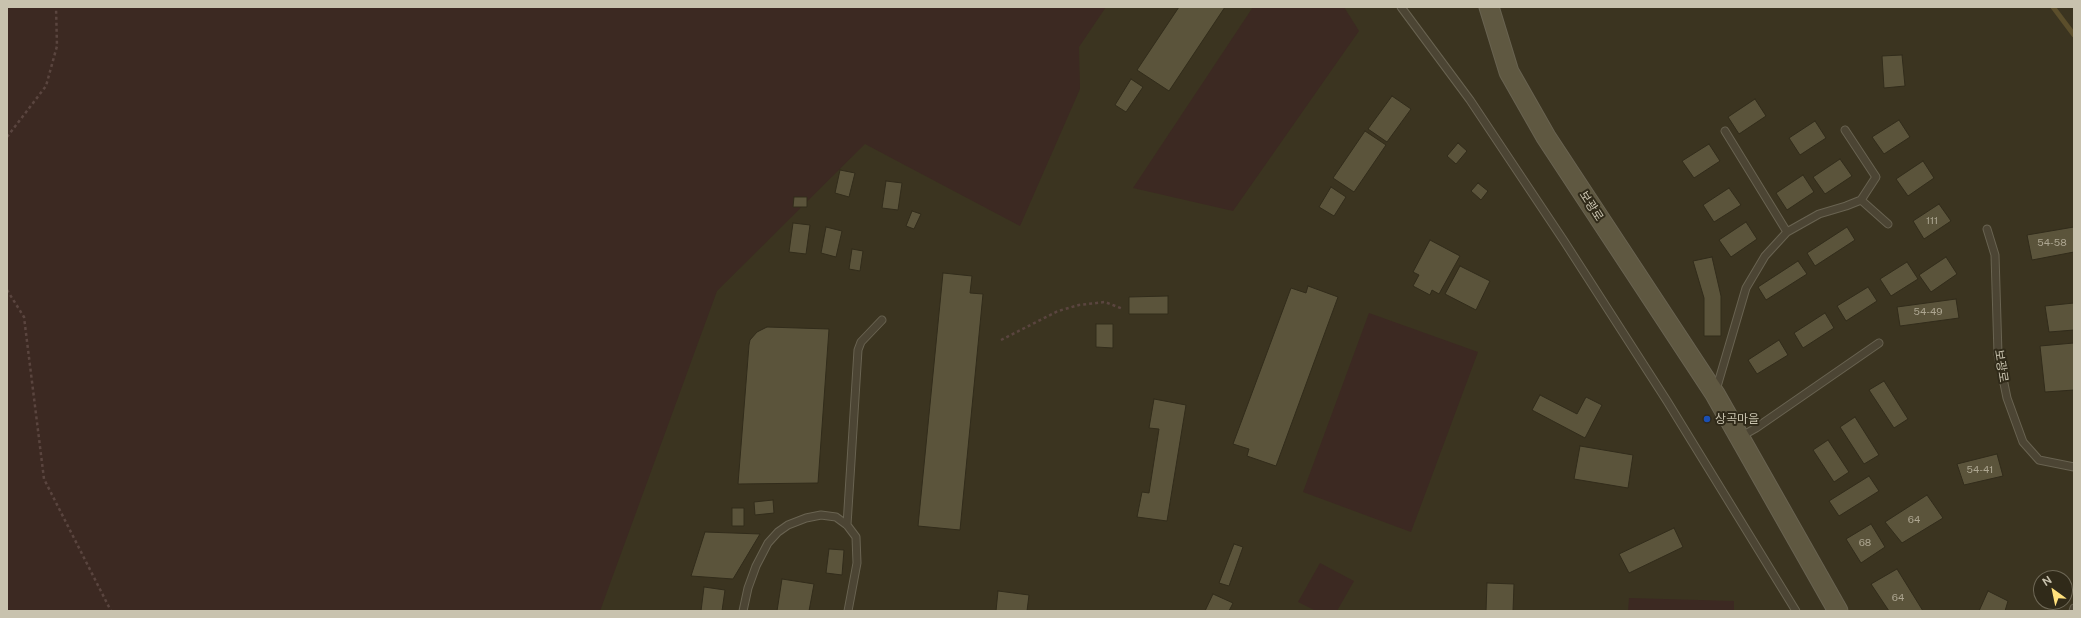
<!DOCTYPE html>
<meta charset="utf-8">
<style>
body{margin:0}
#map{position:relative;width:2081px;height:618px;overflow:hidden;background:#3b3420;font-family:"Public Sans",sans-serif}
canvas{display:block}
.frame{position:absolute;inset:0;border:8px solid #c8c2ae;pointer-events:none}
.north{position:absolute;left:2033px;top:570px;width:40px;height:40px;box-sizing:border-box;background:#302a19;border:1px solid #6d6755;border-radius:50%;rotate:327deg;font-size:11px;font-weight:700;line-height:16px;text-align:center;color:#c8c2ae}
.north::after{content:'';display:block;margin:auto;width:14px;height:18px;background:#ffe07c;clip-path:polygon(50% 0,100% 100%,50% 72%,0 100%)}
</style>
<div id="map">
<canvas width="2081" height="618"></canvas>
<div class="frame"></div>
<div class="north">N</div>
</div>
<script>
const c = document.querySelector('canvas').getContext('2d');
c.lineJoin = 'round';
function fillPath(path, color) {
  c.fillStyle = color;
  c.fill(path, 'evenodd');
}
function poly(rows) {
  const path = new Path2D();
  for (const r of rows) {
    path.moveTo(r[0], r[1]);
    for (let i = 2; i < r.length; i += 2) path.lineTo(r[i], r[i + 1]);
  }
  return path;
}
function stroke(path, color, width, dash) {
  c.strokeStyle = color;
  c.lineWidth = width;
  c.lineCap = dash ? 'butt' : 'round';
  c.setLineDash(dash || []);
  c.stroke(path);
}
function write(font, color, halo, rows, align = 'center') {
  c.font = font + ' "Public Sans","Noto Sans KR",sans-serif';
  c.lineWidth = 4;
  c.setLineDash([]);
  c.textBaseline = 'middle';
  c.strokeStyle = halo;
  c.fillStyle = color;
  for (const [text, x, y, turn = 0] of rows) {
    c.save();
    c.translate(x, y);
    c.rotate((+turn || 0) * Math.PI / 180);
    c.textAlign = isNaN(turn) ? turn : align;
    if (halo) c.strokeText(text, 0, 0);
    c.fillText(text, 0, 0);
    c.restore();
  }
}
const green = poly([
 [7,7,1106,7,1079,47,1080,89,1020,226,865,144,717,291,600,611,7,611],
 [1253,7,1344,7,1359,31,1233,211,1133,188],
 [1369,313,1478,352,1411,532,1303,492],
 [1320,563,1354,581,1337,611,1316,611,1298,602],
 [1629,598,1734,601,1734,611,1628,611]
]);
const stream = poly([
 [2053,7,2074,35]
]);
const building = poly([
 [1179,7,1225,7,1169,91,1137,70,1179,7],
 [1902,55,1905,86,1884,88,1882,56,1902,55],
 [1131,79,1143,87,1126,112,1115,105,1131,79],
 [1392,96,1411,109,1387,142,1368,129,1392,96],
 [1755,99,1766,116,1739,134,1728,117,1755,99],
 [1899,120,1910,137,1884,154,1872,137,1899,120],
 [1815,121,1826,138,1800,155,1789,138,1815,121],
 [1365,131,1386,145,1354,192,1333,178,1365,131],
 [1458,143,1467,151,1456,164,1447,156,1458,143],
 [1709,144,1720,161,1694,178,1682,161,1709,144],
 [1840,159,1852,176,1825,194,1813,177,1840,159],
 [1923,161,1934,178,1908,196,1896,179,1923,161],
 [840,170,855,173,849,197,835,193,840,170],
 [1803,175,1814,192,1787,210,1776,193,1803,175],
 [886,181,902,183,898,210,882,208,886,181],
 [1478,183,1488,191,1481,200,1471,191,1478,183],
 [1331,187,1346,197,1334,216,1319,207,1331,187],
 [1729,188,1741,205,1714,222,1703,205,1729,188],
 [794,197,807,197,807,207,793,207,794,197],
 [1939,204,1951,221,1924,239,1913,221,1939,204],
 [912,211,921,214,914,229,906,226,912,211],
 [1746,222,1757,239,1731,257,1719,240,1746,222],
 [793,223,810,225,806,254,789,252,793,223],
 [826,227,842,231,836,257,821,253,826,227],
 [1847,227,1855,240,1815,266,1807,253,1847,227],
 [2074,227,2074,252,2032,260,2027,235,2074,227],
 [1430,240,1460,256,1439,294,1432,290,1430,295,1413,286,1419,275,1413,272,1430,240],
 [852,249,863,251,860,271,849,269,852,249],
 [1712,257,1721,296,1721,336,1704,336,1704,298,1693,261,1712,257],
 [1946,257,1957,274,1931,292,1919,275,1946,257],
 [1798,261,1807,274,1766,300,1758,287,1798,261],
 [1907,262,1918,279,1891,296,1880,279,1907,262],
 [1460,266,1490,281,1476,310,1445,294,1460,266],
 [943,273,972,276,970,293,983,294,960,530,918,526,943,273],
 [1308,286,1338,297,1276,466,1247,456,1249,449,1233,444,1291,288,1306,293,1308,286],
 [1868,287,1877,301,1846,321,1837,306,1868,287],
 [1168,296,1168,314,1129,314,1129,297,1168,296],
 [1956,299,1959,318,1900,326,1897,307,1956,299],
 [2074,303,2074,330,2049,332,2045,306,2074,303],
 [1825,313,1834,328,1803,348,1794,333,1825,313],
 [1096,324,1113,324,1113,348,1096,347,1096,324],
 [767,327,829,329,818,483,738,484,749,345,750,340,757,332,767,327],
 [1779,340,1788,355,1757,374,1748,360,1779,340],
 [2074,343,2074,390,2045,392,2040,346,2074,343],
 [1884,381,1908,419,1894,428,1869,390,1884,381],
 [1540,395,1577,414,1586,397,1602,405,1585,438,1532,410,1540,395],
 [1154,399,1186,405,1167,521,1137,517,1142,492,1149,493,1159,429,1149,428,1154,399],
 [1855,417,1879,455,1864,464,1840,427,1855,417],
 [1828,440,1849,472,1834,482,1813,450,1828,440],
 [1580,446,1633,455,1628,488,1574,479,1580,446],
 [1997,454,2003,476,1964,485,1957,464,1997,454],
 [1869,476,1879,491,1839,516,1829,501,1869,476],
 [1927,495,1943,518,1902,543,1885,522,1927,495],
 [773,500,774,513,755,515,754,502,773,500],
 [732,508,744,508,744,526,732,526,732,508],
 [1871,524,1885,547,1861,563,1846,539,1871,524],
 [1674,528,1683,547,1629,573,1619,554,1674,528],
 [705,532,760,534,733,579,691,576,705,532],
 [1234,544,1243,547,1229,586,1219,583,1234,544],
 [829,549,844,550,842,575,826,573,829,549],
 [1897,569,1923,611,1889,611,1871,584,1897,569],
 [782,579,814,584,809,611,777,611,782,579],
 [1487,583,1514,584,1513,611,1486,611,1487,583],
 [704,587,725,590,722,611,701,611,704,587],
 [998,591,1029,595,1027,611,996,611,998,591],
 [1988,591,2008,601,2005,611,1979,611,1988,591],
 [1213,594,1233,603,1229,611,1205,611,1213,594]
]);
const path = poly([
 [7,137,46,86,57,46,56,7],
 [7,290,24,317,44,479,111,611],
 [1001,340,1058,311,1079,305,1105,302,1123,309]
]);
const service = poly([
 [1401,7,1470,100,1564,241,1667,401,1796,611],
 [1725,131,1787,232],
 [1861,200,1888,224],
 [1987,229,1995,255,1998,354,2007,398,2023,442,2039,460,2074,467],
 [1716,390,1746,288,1765,256,1787,232,1819,214,1846,206,1861,200,1876,177,1845,130],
 [1740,437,1756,428,1879,343],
 [847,525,858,350,861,342,882,320],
 [743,611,748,588,756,566,768,543,778,532,788,525,806,518,821,515,836,517,847,525,856,537,857,563,848,611],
 [2073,611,2074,608]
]);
const secondary = poly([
 [1489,7,1509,72,1546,137,1715,394,1838,611]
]);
const markers = [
 [1707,419,4,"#1a4fb4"]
];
const numberNames = [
 ["111",1932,221],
 ["54-58",2052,243],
 ["54-49",1928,312],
 ["54-41",1980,470],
 ["64",1914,520],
 ["68",1865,543],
 ["64",1898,598]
];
const streetNames = [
 ["보광로",1591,206,57],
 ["보광로",2001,366,81]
];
const poiNames = [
 ["상곡마을",1715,419]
];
fillPath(green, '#3c2922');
stroke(stream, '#5b4e2b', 5);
fillPath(building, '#5b543b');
stroke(building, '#322c1b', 1);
stroke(service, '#696351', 9);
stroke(secondary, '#696351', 21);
stroke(path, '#5a453f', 2.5, [3, 3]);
stroke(service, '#4c4534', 7);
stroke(secondary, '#5f5841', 19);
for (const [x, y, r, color] of markers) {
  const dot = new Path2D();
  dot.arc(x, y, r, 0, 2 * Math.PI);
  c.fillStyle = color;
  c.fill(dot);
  stroke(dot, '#302a19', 1.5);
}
write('10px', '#ada691', null, numberNames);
write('12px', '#c8c2ae', '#302a19', streetNames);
write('12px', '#c8c2ae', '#302a19', poiNames, 'left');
</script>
